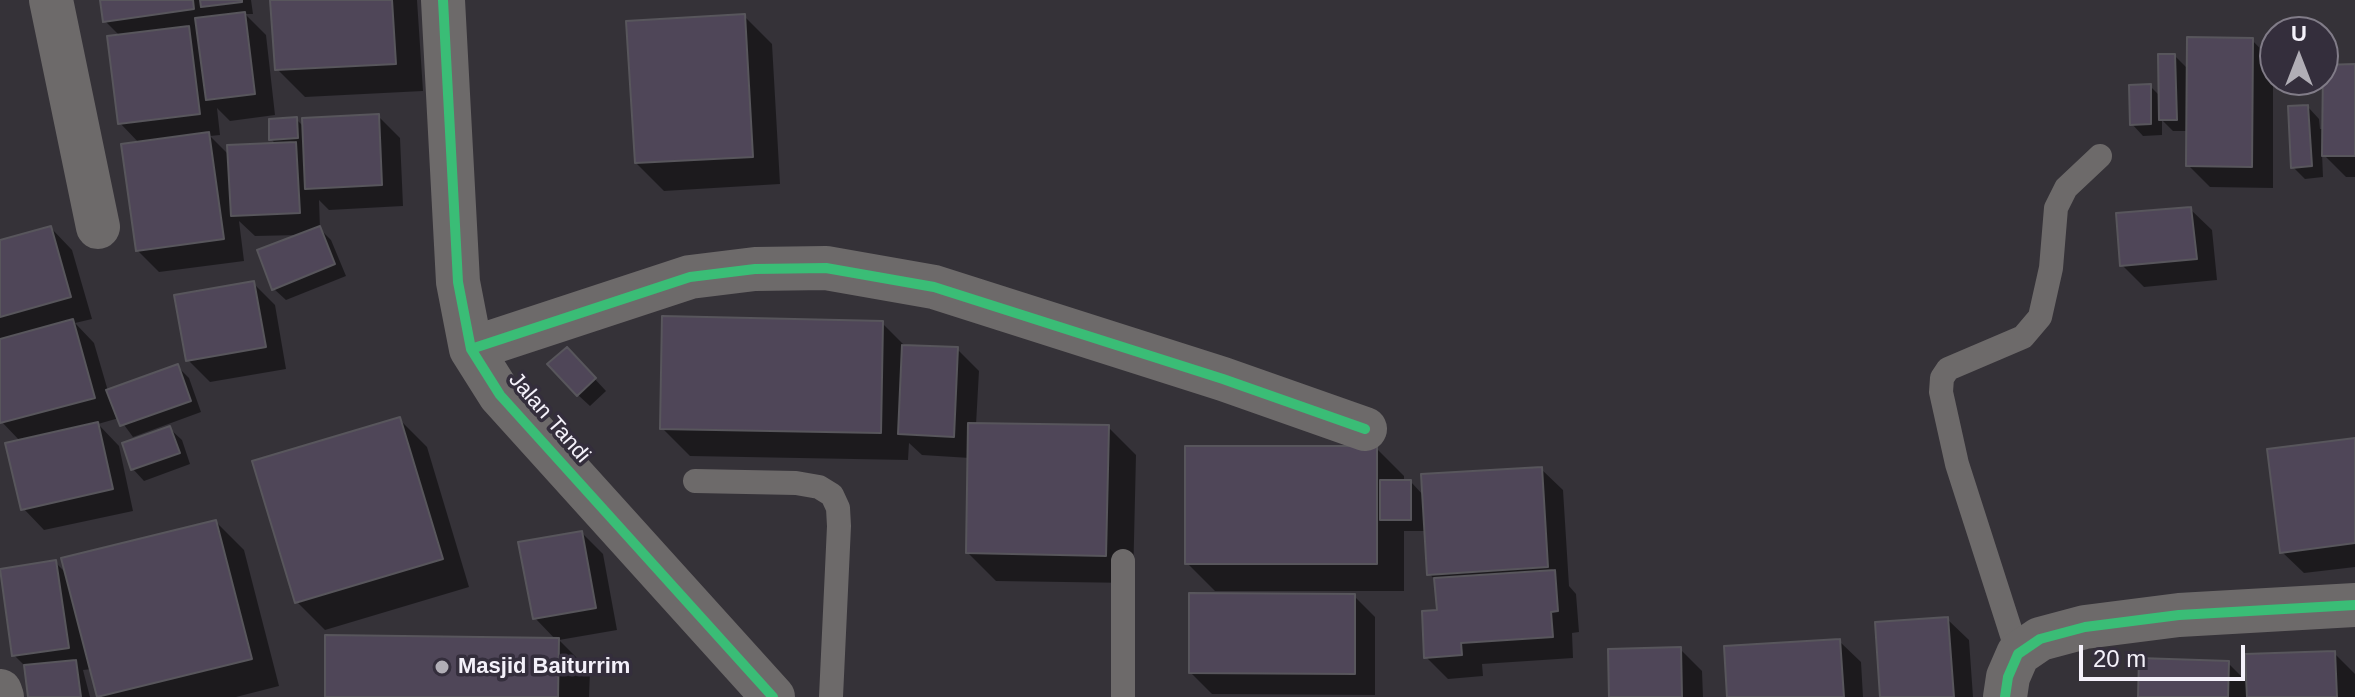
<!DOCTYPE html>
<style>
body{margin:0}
#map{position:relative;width:2355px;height:697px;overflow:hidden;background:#353238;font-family:Helvetica,sans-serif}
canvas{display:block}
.north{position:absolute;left:2259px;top:16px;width:80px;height:80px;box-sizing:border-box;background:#342e3c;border:2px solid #817c88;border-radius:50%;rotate:0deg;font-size:22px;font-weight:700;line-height:32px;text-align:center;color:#f4f1fa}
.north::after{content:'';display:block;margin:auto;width:28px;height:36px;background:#b1aeb6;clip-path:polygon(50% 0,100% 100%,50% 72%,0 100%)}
.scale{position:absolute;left:2079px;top:645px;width:166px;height:36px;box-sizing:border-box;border:4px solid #f4f1fa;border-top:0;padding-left:10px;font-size:24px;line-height:28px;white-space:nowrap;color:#f4f1fa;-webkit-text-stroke:6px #342e3c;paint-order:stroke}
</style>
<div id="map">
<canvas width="2355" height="697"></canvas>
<div class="north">U</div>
<div class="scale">20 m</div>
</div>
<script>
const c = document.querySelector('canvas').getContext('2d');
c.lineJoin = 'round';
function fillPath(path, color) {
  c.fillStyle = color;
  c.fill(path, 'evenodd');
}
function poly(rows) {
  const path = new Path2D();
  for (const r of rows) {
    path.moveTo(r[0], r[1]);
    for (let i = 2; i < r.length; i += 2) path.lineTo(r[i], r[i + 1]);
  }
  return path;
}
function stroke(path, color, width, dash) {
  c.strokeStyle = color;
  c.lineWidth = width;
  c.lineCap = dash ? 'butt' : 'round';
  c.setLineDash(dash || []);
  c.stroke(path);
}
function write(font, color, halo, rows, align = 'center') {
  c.font = font + ' Helvetica,sans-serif';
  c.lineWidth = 7;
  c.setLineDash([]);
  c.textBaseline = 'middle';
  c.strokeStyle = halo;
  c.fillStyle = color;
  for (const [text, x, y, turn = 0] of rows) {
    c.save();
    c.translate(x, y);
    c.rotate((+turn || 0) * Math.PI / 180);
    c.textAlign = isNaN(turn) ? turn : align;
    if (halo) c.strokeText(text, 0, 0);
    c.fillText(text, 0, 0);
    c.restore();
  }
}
const shadow = poly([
 [102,0,251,0,253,14,245,14,266,35,275,115,230,121,217,108,220,135,210,136,230,156,277,145,271,139,296,119,304,127,378,116,400,138,403,206,329,210,319,200,320,229,331,240,346,276,286,300,274,289,301,235,255,236,239,221,244,261,159,272,137,250,140,144,120,123,121,37,105,21],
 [272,0,417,0,423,91,305,97,277,69],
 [744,16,772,44,780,184,664,191,636,163],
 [2252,40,2273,62,2273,188,2210,187,2188,165,2189,131,2173,131,2162,120,2162,135,2143,136,2132,124,2150,86,2161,97,2175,56,2189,70],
 [2355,66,2355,177,2346,177,2322,153,2323,177,2305,179,2293,167,2308,107,2319,119,2320,129,2324,129,2323,67],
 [2190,209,2212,230,2217,280,2144,287,2122,265],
 [51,228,72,250,92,319,75,323,94,343,108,391,177,366,189,378,201,412,133,437,119,418,98,424,119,446,133,511,44,530,23,508,20,441,0,420,0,242],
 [253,283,275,305,286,369,210,382,188,360],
 [882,323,906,347,957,349,979,371,976,425,1108,427,1136,455,1133,583,996,581,968,553,970,458,922,455,909,443,908,460,690,456,662,428],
 [567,349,606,391,590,406,578,395],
 [399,419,427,447,469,587,325,630,297,602],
 [170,429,182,440,190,464,144,481,133,469],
 [2355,440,2355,567,2304,573,2282,552],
 [1376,448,1404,476,1404,482,1411,482,1424,496,1541,469,1563,490,1569,586,1576,594,1579,632,1572,633,1573,658,1482,664,1483,676,1448,679,1426,657,1439,612,1437,581,1429,574,1426,531,1404,531,1404,591,1215,591,1187,563],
 [216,522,244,550,279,686,236,697,100,697,92,669,83,670,90,697,30,697,26,667,14,655,0,571,55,562,68,575],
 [582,533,603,554,617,630,559,640,590,671,589,697,327,697,556,640,535,618],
 [1354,596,1375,617,1375,695,1212,694,1191,673],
 [1947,619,1969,640,1973,697,1882,697],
 [1839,641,1861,662,1863,697,1729,697],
 [1680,649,1702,671,1703,697,1611,697],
 [2334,653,2355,674,2355,697,2140,697,2228,663,2248,683]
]);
const building = poly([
 [100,0,193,0,194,9,103,22,100,0],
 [200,0,242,0,242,2,201,7,200,0],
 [270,0,392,0,396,64,275,70,270,0],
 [245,12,255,94,206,100,195,18,245,12],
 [745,14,753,157,635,163,626,21,745,14],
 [189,26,200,114,118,124,107,36,189,26],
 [2187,37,2253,38,2252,167,2186,166,2187,37],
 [2158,54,2175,54,2177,120,2159,120,2158,54],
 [2355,64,2355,156,2322,156,2323,65,2355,64],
 [2151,84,2151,124,2130,125,2129,85,2151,84],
 [2308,105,2312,166,2291,168,2288,106,2308,105],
 [379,114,382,185,305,189,302,118,379,114],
 [297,117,298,138,269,140,269,119,297,117],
 [209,132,224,239,136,251,121,144,209,132],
 [296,142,300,213,231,216,227,145,296,142],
 [2191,207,2197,259,2120,266,2116,213,2191,207],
 [51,226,71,297,0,317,0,240,51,226],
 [320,226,335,264,272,290,257,250,320,226],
 [254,281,266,347,186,361,174,295,254,281],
 [662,316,883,321,881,433,660,429,662,316],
 [73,319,95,398,0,423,0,339,73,319],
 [902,345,958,347,954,437,898,434,902,345],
 [567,347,596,378,577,396,547,364,567,347],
 [178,364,191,401,120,426,106,390,178,364],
 [400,417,443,559,295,603,252,461,400,417],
 [98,422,113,489,21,510,5,443,98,422],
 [968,423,1109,425,1106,556,966,553,968,423],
 [170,426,180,453,131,470,122,443,170,426],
 [2355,438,2355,543,2280,553,2267,449,2355,438],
 [1185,446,1377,446,1377,564,1185,564,1185,446],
 [1542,467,1548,567,1427,575,1421,474,1542,467],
 [1380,480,1411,480,1411,520,1380,520,1380,480],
 [216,520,252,659,97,697,61,558,216,520],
 [582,531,596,608,533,619,518,542,582,531],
 [56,560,69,648,12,656,0,569,56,560],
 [1555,570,1558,611,1551,612,1553,637,1461,643,1462,655,1424,658,1422,611,1437,610,1434,578,1555,570],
 [1189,593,1355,594,1355,674,1189,673,1189,593],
 [1948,617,1954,697,1880,697,1875,622,1948,617],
 [325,635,559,638,558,697,325,697,325,635],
 [1840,639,1844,697,1727,697,1724,646,1840,639],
 [1681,647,1682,697,1609,697,1608,649,1681,647],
 [2335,651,2337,697,2247,697,2245,654,2335,651],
 [2139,658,2229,661,2228,697,2138,697,2139,658],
 [76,660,81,697,28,697,24,665,76,660]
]);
const lane = poly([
 [695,481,796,483,819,487,832,495,838,508,839,526,831,697],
 [2018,654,1957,464,1941,392,1942,378,1948,369,2023,337,2040,317,2051,268,2056,208,2066,188,2100,156],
 [1123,697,1123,561]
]);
const street = poly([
 [51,0,98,227],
 [443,0,458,282,471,349,500,395,773,697],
 [471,349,690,277,755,269,826,268,934,287,1223,379,1365,429],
 [0,691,2,697],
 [2005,697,2008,677,2018,654,2040,639,2085,627,2179,615,2355,605]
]);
const cycleway = poly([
 [443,0,458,282,471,349,500,395,773,697],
 [471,349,690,277,755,269,826,268,934,287,1223,379,1365,429],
 [2005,697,2008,677,2018,654,2040,639,2085,627,2179,615,2355,605]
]);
const markers = [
 [442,667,8,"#b1aeb6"]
];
const streetNames = [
 ["Jalan Tandi",549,418,49]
];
const poiNames = [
 ["Masjid Baiturrim",458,667]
];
fillPath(shadow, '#0007');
fillPath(building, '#4f4658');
stroke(building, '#58565c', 2);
stroke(lane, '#6d6a6a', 24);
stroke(street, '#6d6a6a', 44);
stroke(cycleway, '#3abd76', 10);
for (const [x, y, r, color] of markers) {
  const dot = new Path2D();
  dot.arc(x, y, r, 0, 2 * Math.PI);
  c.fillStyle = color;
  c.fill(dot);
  stroke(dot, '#342e3c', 3);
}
write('22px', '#f4f1fa', '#342e3c', streetNames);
write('bold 22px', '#f4f1fa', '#342e3c', poiNames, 'left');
</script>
